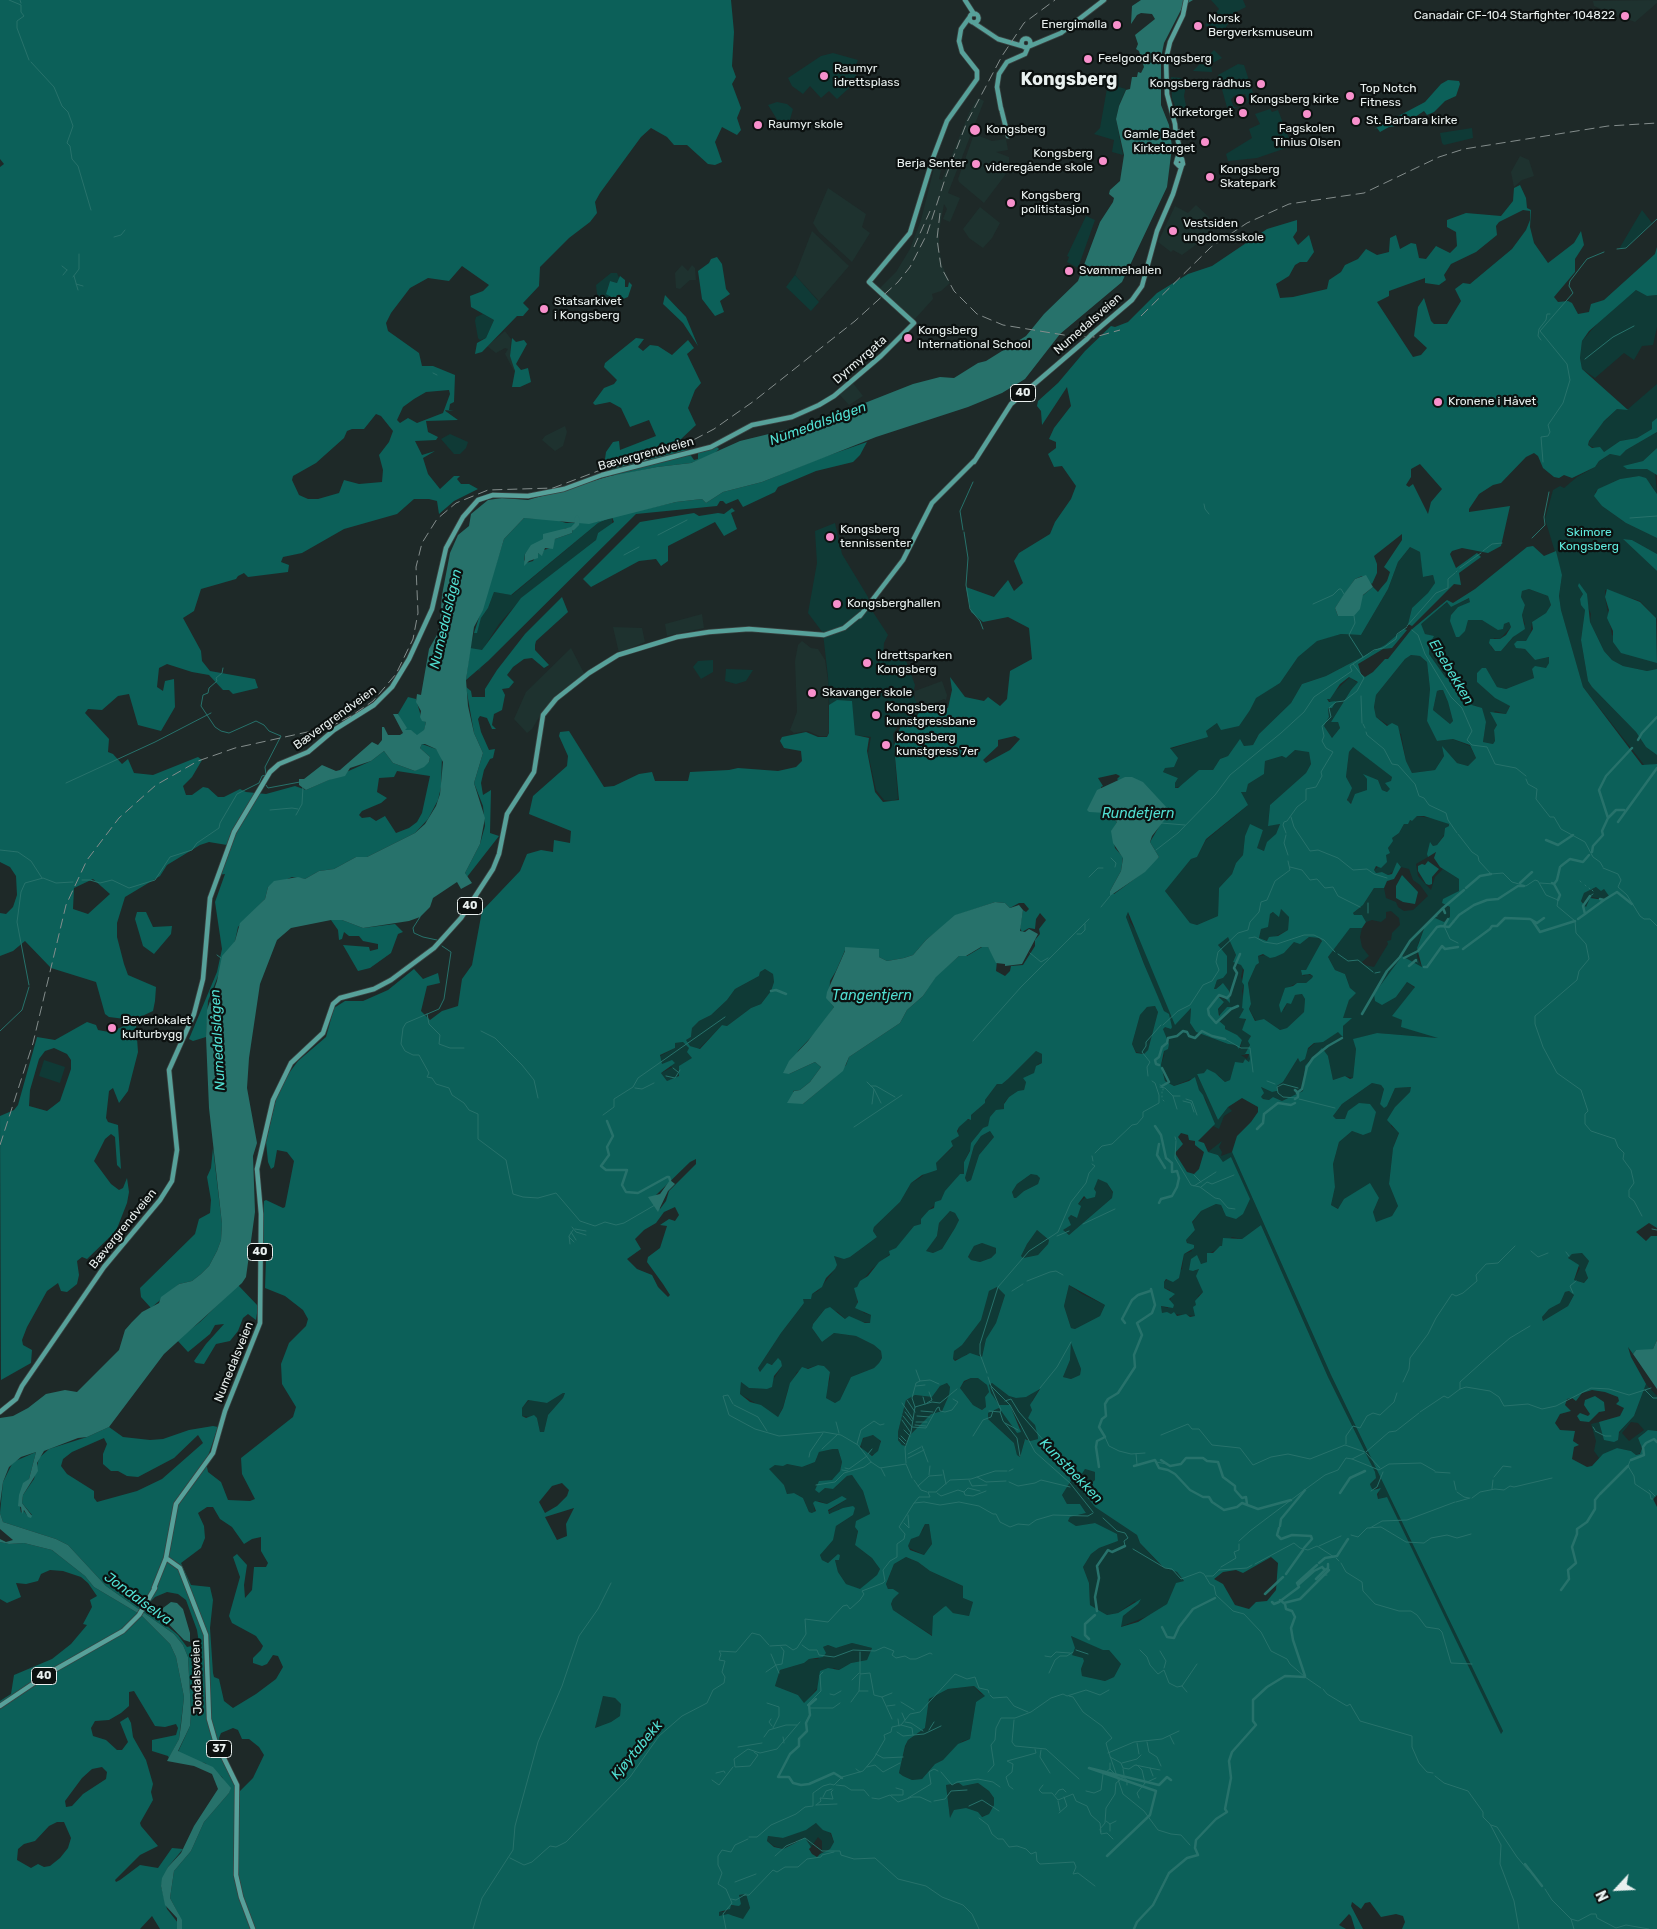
<!DOCTYPE html>
<meta charset="utf-8">
<style>
body{margin:0}
#map{position:relative;width:1657px;height:1929px;overflow:hidden;background:#1e2928;font-family:Rubik,sans-serif}
canvas{display:block}
.north{position:absolute;left:1592px;top:1864px;width:50px;height:50px;-webkit-text-stroke:4px #0c1110;paint-order:stroke;rotate:245deg;font-size:14px;font-weight:700;line-height:20px;text-align:center;color:#e9f0ef}
.north::after{content:'';display:block;margin:auto;width:18px;height:22px;background:#e9f0ef;clip-path:polygon(50% 0,100% 100%,50% 72%,0 100%)}
</style>
<div id="map">
<canvas width="1657" height="1929"></canvas>
<div class="north">N</div>
</div>
<script>
const c = document.querySelector('canvas').getContext('2d');
c.lineJoin = 'round';
function fillPath(path, color) {
  c.fillStyle = color;
  c.fill(path, 'evenodd');
}
function poly(rows) {
  const path = new Path2D();
  for (const r of rows) {
    if (r.length === 3) {
      path.moveTo(r[0] + r[2], r[1]);
      path.arc(r[0], r[1], r[2], 0, 2 * Math.PI);
      continue;
    }
    path.moveTo(r[0], r[1]);
    for (let i = 2; i < r.length; i += 2) path.lineTo(r[i], r[i + 1]);
  }
  return path;
}
function stroke(path, color, width, dash) {
  c.strokeStyle = color;
  c.lineWidth = width;
  c.lineCap = dash ? 'butt' : 'round';
  c.setLineDash(dash || []);
  c.stroke(path);
}
function write(font, color, halo, rows, align = 'center') {
  c.font = font + ' Rubik,sans-serif';
  c.lineWidth = 4.5;
  c.setLineDash([]);
  c.textBaseline = 'middle';
  c.strokeStyle = halo;
  c.fillStyle = color;
  for (const [text, x, y, turn = 0] of rows) {
    c.save();
    c.translate(x, y);
    c.rotate((+turn || 0) * Math.PI / 180);
    c.textAlign = isNaN(turn) ? turn : align;
    if (halo) c.strokeText(text, 0, 0);
    c.fillText(text, 0, 0);
    c.restore();
  }
}
const built = poly([
 [1657,0,1657,3,1635,22,1594,6,1593,1],
 [978,98,984,101,948,193,960,198,950,222,943,219,947,209,944,204,939,231,939,249,942,265,950,283,941,291,932,294,933,299,914,320,912,319,879,289,896,272,910,249,921,220,934,168,941,170,939,179,942,180,969,113],
 [974,134,992,141,1006,139,1008,150,996,152,1009,157,1009,170,984,203,959,182,958,179],
 [1520,156,1529,160,1534,176,1522,180,1514,187,1511,172],
 [828,188,866,214,862,227,870,233,852,262,819,232,813,223],
 [1196,205,1209,217,1207,225,1212,233,1182,255,1173,250,1171,252,1158,242,1175,206,1188,213],
 [980,207,1000,223,992,238,983,248,969,238,963,229],
 [812,231,849,266,819,301,795,275],
 [682,265,688,271,692,265,695,268,696,280,690,280,680,289,676,288,675,273],
 [505,331,511,339,510,356,515,366,514,371,505,354,508,349,505,348,496,353,487,346],
 [853,383,863,396,849,405,839,394],
 [565,426,567,432,563,446,555,451,542,440,545,436],
 [702,614,704,628,667,636,665,624],
 [613,627,642,628,645,642,619,653],
 [802,641,811,648,818,649,825,660,828,681,829,732,827,736,819,736,808,731,794,733,790,730,797,712,795,661,798,645],
 [571,648,585,675,560,692,544,709,532,729,527,733,514,719,526,692],
 [942,681,947,695,946,700,944,699,925,707,915,704,915,691]
]);
const green = poly([
 [1211,0,1243,0,1246,7,1236,12,1218,39,1205,25,1219,9],
 [1214,50,1222,58,1211,64,1212,72,1193,71],
 [833,53,858,60,853,71,859,79,837,99,829,91,821,98,810,86,803,94,792,86,788,78,821,56],
 [1238,64,1244,65,1255,99,1245,104,1248,101,1245,94,1234,96,1231,100,1234,107,1238,107,1228,111,1218,75],
 [1109,77,1119,77,1119,87,1126,89,1119,105,1116,119,1123,155,1112,152,1114,140,1094,134,1100,128],
 [1171,77,1181,78,1186,85,1184,96,1186,106,1182,111,1177,109,1179,116,1172,98],
 [777,102,787,104,793,109,789,123,783,129,768,105],
 [1270,109,1272,112,1278,110,1292,146,1257,158,1228,161,1226,154,1252,138,1249,129,1260,124,1255,114],
 [1472,128,1473,138,1444,145,1442,143,1440,133],
 [1642,210,1652,223,1627,247,1619,249],
 [1086,216,1095,220,1078,268,1067,262,1069,257,1067,256],
 [611,273,617,273,620,280,617,283,610,281,607,290,610,298,602,300,597,294,596,285],
 [795,275,819,302,811,311,786,287],
 [1636,290,1647,296,1657,295,1657,327,1653,345,1642,346,1634,360,1624,353,1595,378,1582,369,1580,358,1582,341,1603,317],
 [483,314,494,320,486,338,480,340,478,338,475,321,476,317],
 [1657,384,1657,418,1652,422,1652,429,1637,438,1620,441,1604,452,1588,445,1595,430,1617,409,1628,409],
 [1657,432,1657,448,1643,461,1624,466,1627,469,1647,469,1655,472,1657,494,1651,484,1639,476,1620,479,1599,489,1595,492,1602,506,1626,523,1657,538,1657,554,1632,540,1623,539,1657,571,1657,619,1640,601,1605,590,1605,597,1612,635,1657,663,1657,669,1647,671,1623,666,1612,660,1604,651,1590,622,1591,614,1583,594,1580,599,1585,610,1581,640,1588,681,1592,687,1636,732,1646,747,1657,755,1657,764,1645,766,1583,687,1561,610,1559,596,1562,575,1545,519,1553,490,1560,486,1564,488,1577,477,1595,467,1599,461,1610,454,1620,456,1626,450],
 [450,434,468,442,466,448,460,454,454,454,441,439],
 [612,517,612,524,598,533,596,540,521,599,499,624,485,646,480,671,474,669,470,648,474,633,477,632,481,618,488,608,494,592,512,595,598,523],
 [835,523,842,554,868,597,871,609,888,635,884,643,883,656,888,660,905,658,915,685,913,694,919,708,915,717,911,721,900,723,893,734,898,799,892,801,884,800,876,790,868,753,871,737,854,735,831,739,828,677,823,633,808,613,817,563,815,531],
 [1410,547,1420,552,1424,577,1433,575,1435,583,1429,593,1412,608,1408,624,1404,629,1385,645,1326,676,1302,684,1291,703,1259,734,1253,745,1244,746,1240,740,1228,756,1220,759,1213,770,1199,771,1186,784,1175,788,1175,783,1178,778,1163,772,1170,749,1207,737,1206,731,1217,723,1250,710,1255,697,1280,683,1298,657,1317,640,1341,634,1361,635,1388,589,1398,562],
 [1529,589,1548,596,1551,605,1546,613,1532,622,1530,636,1526,641,1522,641,1520,649,1525,649,1535,660,1550,657,1549,663,1546,669,1532,669,1534,678,1532,679,1506,689,1497,687,1486,668,1477,673,1477,682,1495,698,1510,705,1506,714,1495,711,1492,715,1497,725,1494,730,1495,741,1493,744,1483,742,1486,722,1477,706,1472,705,1457,692,1458,679,1446,678,1429,654,1428,635,1425,634,1420,624,1448,602,1451,607,1470,598,1470,602,1458,607,1451,615,1468,620,1482,620,1504,624,1509,622,1511,627,1500,639,1494,638,1491,647,1495,651,1501,651,1525,624,1522,615,1525,605,1521,597,1522,591],
 [1411,655,1420,656,1427,662,1430,689,1427,721,1437,741,1453,739,1470,746,1476,758,1468,766,1457,763,1443,748,1444,756,1435,770,1412,773,1406,761,1401,734,1376,717,1374,707,1376,695,1405,659],
 [713,660,713,672,701,679,693,667,698,661],
 [726,669,753,670,746,681,736,684,725,681],
 [1350,677,1356,682,1359,681,1351,690,1331,722,1338,722,1340,728,1332,738,1324,726,1329,717,1328,708,1331,702,1327,699],
 [1440,690,1443,690,1448,702,1453,721,1450,724,1433,710,1437,691],
 [1353,746,1392,777,1390,790,1387,792,1382,790,1378,780,1364,775,1367,779,1367,790,1353,803,1348,802,1346,777,1349,752],
 [1295,750,1309,751,1311,764,1306,773,1270,805,1268,825,1280,824,1276,834,1264,851,1256,848,1263,830,1250,825,1245,836,1243,855,1236,863,1232,874,1219,888,1218,916,1197,925,1190,923,1165,891,1191,859,1197,857,1206,840,1247,806,1241,792,1248,784,1264,774,1265,761,1282,756,1286,758],
 [1417,816,1438,819,1449,824,1449,826,1445,828,1444,835,1437,845,1433,846,1431,843,1428,857,1416,864,1418,876,1431,890,1435,877,1443,869,1459,879,1459,891,1442,903,1450,907,1450,918,1444,923,1425,926,1418,944,1417,957,1422,967,1401,956,1396,997,1407,982,1415,988,1393,1016,1403,1020,1402,1027,1438,1036,1438,1038,1377,1033,1354,1039,1356,1049,1353,1078,1345,1076,1333,1080,1328,1056,1305,1066,1303,1091,1299,1099,1282,1101,1273,1097,1269,1100,1260,1098,1263,1095,1261,1087,1272,1092,1277,1091,1277,1086,1283,1082,1299,1057,1315,1043,1341,1026,1341,1033,1343,1026,1351,1018,1342,1019,1349,1000,1350,988,1345,974,1335,970,1328,957,1341,939,1350,927,1362,928,1360,937,1362,947,1369,956,1362,962,1364,965,1374,967,1388,944,1387,941,1391,940,1392,933,1400,925,1399,918,1391,911,1386,912,1386,918,1381,922,1372,920,1366,922,1362,915,1354,917,1351,915,1363,905,1374,888,1384,888,1386,898,1396,902,1398,907,1404,911,1413,910,1428,896,1420,885,1413,880,1409,869,1401,867,1397,862,1395,870,1388,875,1382,872,1376,873,1374,870,1382,864,1392,838,1399,833,1404,824,1409,820,1412,821],
 [1596,887,1604,889,1610,896,1605,900,1592,897,1586,907,1581,900,1584,893],
 [1281,909,1289,917,1288,930,1267,941,1259,938,1261,929,1264,927,1270,914],
 [1128,912,1130,922,1191,1007,1190,1023,1196,1032,1228,1044,1236,1045,1240,1049,1242,1040,1225,1029,1219,1021,1232,1007,1227,1007,1220,1016,1218,1010,1224,1002,1219,996,1227,1000,1229,997,1221,984,1216,989,1214,989,1217,980,1223,978,1218,945,1228,936,1236,955,1233,962,1241,964,1243,968,1241,977,1244,985,1242,991,1244,1001,1242,1008,1245,1009,1242,1012,1246,1022,1242,1030,1251,1036,1249,1050,1245,1055,1241,1055,1247,1059,1249,1054,1250,1059,1249,1062,1245,1059,1243,1063,1235,1063,1230,1080,1225,1082,1219,1076,1206,1070,1205,1073,1197,1074,1218,1120,1228,1107,1232,1111,1224,1116,1219,1129,1213,1126,1206,1100,1191,1079,1174,1086,1165,1081,1161,1065,1164,1056,1165,1036,1163,1029,1163,1027,1172,1027,1155,992,1126,917],
 [1309,937,1319,938,1322,942,1314,959,1306,970,1301,973,1304,976,1307,974,1313,976,1312,978,1306,983,1297,983,1285,989,1279,1005,1284,1010,1287,1003,1295,995,1302,994,1305,999,1304,1012,1287,1028,1280,1030,1264,1019,1256,1021,1249,1009,1251,1004,1248,983,1256,965,1259,963,1258,956,1284,953,1294,942],
 [765,969,773,974,774,982,771,991,761,1004,751,1008,727,1026,722,1025,699,1049,690,1046,686,1040,691,1037,692,1028,699,1021,711,1015,727,1000,735,989,759,976,760,972],
 [1155,1006,1158,1012,1148,1050,1144,1054,1136,1052,1132,1044,1140,1015,1147,1007],
 [683,1042,689,1048,693,1059,675,1079,667,1081,661,1073,673,1067,661,1065,660,1056,675,1048,675,1043],
 [1036,1051,1042,1054,1042,1063,1038,1064,1034,1073,1026,1082,1024,1090,1009,1097,1004,1103,1004,1109,991,1119,988,1126,978,1134,964,1162,964,1174,960,1174,941,1200,929,1210,921,1224,914,1226,896,1249,872,1269,857,1287,857,1305,864,1313,871,1315,872,1319,870,1323,845,1319,838,1312,825,1309,813,1324,812,1328,822,1342,834,1333,856,1336,874,1345,881,1351,882,1358,879,1363,874,1368,851,1377,840,1400,835,1403,826,1398,825,1393,830,1379,830,1372,824,1366,818,1365,797,1372,788,1389,783,1407,778,1417,740,1394,741,1382,749,1388,767,1389,782,1366,769,1364,765,1366,761,1372,758,1368,781,1333,804,1303,802,1299,818,1291,835,1269,834,1256,850,1257,877,1237,873,1231,874,1227,900,1202,911,1183,920,1178,953,1147,951,1141,957,1137,959,1127,965,1120,971,1120,971,1115,985,1103,985,1100,997,1084,1002,1084,1008,1079],
 [44,1060,65,1067,60,1083,39,1076],
 [1372,1083,1381,1085,1384,1089,1380,1104,1387,1106,1395,1088,1412,1087,1410,1092,1395,1107,1391,1126,1399,1132,1393,1148,1389,1184,1398,1206,1392,1216,1375,1223,1373,1212,1379,1198,1339,1209,1331,1205,1335,1187,1333,1164,1339,1142,1352,1131,1363,1135,1345,1119,1336,1119,1333,1116,1342,1104],
 [990,1131,994,1137,979,1155,971,1180,967,1182,965,1178,974,1146,981,1136],
 [1222,1141,1219,1147,1222,1152,1221,1156,1232,1152,1331,1375,1503,1731,1501,1735,1386,1497,1378,1499,1379,1487,1373,1490,1371,1487,1370,1484,1375,1480,1373,1468,1328,1377,1261,1225,1242,1239,1232,1237,1222,1246,1207,1255,1207,1262,1202,1264,1191,1259,1194,1271,1199,1269,1199,1279,1203,1292,1198,1296,1195,1316,1162,1313,1161,1306,1168,1308,1171,1297,1170,1290,1164,1288,1164,1282,1182,1269,1184,1254,1192,1251,1186,1240,1195,1230,1192,1223,1201,1211,1216,1204,1221,1205,1223,1210,1223,1162,1218,1155,1208,1152],
 [1031,1174,1037,1174,1040,1178,1038,1184,1024,1191,1016,1199,1014,1198,1012,1192,1017,1184],
 [1098,1178,1107,1183,1113,1193,1112,1198,1069,1235,1063,1231,1068,1218,1071,1215,1076,1218,1078,1204,1094,1189],
 [950,1211,955,1213,959,1220,955,1228,942,1249,933,1253,925,1251,937,1236,939,1223],
 [1037,1230,1049,1240,1048,1244,1038,1255,1023,1258,1021,1256,1027,1244],
 [982,1243,997,1248,996,1253,991,1258,980,1262,971,1260,968,1258,970,1253,974,1246],
 [1582,1253,1589,1261,1585,1270,1588,1277,1584,1283,1574,1280,1580,1268,1568,1258,1572,1254],
 [1069,1285,1082,1294,1105,1305,1100,1316,1075,1329,1071,1328,1064,1306],
 [997,1287,1005,1295,996,1323,986,1339,982,1357,967,1354,962,1358,953,1360,954,1351,972,1332,989,1291],
 [1569,1291,1574,1295,1568,1306,1543,1321,1542,1317,1549,1309,1556,1305,1565,1292],
 [1071,1342,1081,1369,1080,1375,1071,1379,1063,1377,1070,1360],
 [971,1378,979,1378,987,1385,989,1392,985,1397,986,1407,982,1410,973,1405,960,1388,964,1382],
 [947,1383,950,1387,949,1395,942,1411,931,1414,909,1436,906,1446,902,1445,898,1440,898,1432,906,1400,915,1395,932,1397,940,1386],
 [992,1383,1009,1396,1016,1398,1030,1395,1040,1388,1032,1401,1032,1410,1028,1418,1035,1425,1039,1437,1038,1439,1030,1441,1027,1438,1024,1441,1020,1457,1017,1455,1014,1443,988,1419,988,1413,999,1408,1017,1433,1021,1427,1010,1405,999,1405,993,1397,988,1385],
 [1646,1384,1657,1396,1657,1431,1645,1432,1638,1438,1642,1447,1640,1453,1636,1455,1631,1451,1617,1448,1599,1458,1594,1451,1596,1441,1591,1424,1599,1422,1603,1435,1619,1433,1634,1416],
 [1631,1422,1638,1423,1644,1430,1629,1441,1622,1433],
 [563,1393,565,1393,563,1398,548,1415,544,1432,540,1432,537,1418,522,1416,522,1408,529,1400,547,1403],
 [871,1445,10],
 [833,1449,838,1449,842,1462,840,1471,835,1478,815,1490,819,1493,825,1488,833,1489,847,1476,852,1475,863,1491,870,1514,858,1529,855,1545,872,1558,880,1569,877,1575,860,1590,846,1584,838,1572,835,1560,840,1555,838,1554,828,1563,822,1560,820,1555,833,1536,836,1526,853,1515,839,1509,833,1514,827,1512,847,1499,838,1498,827,1504,819,1501,814,1506,815,1513,812,1513,809,1512,803,1498,794,1493,787,1494,784,1485,768,1469,775,1465,787,1464,802,1467,815,1462,819,1452],
 [1085,1469,1095,1472,1095,1480,1082,1491,1095,1507,1137,1535,1140,1543,1162,1567,1177,1572,1184,1581,1176,1584,1167,1604,1151,1615,1120,1627,1123,1616,1138,1604,1135,1601,1118,1613,1107,1615,1100,1611,1090,1605,1089,1583,1083,1567,1091,1554,1099,1548,1118,1541,1095,1523,1076,1526,1068,1521,1070,1517,1086,1513,1080,1504,1067,1504,1062,1495,1072,1478],
 [925,1524,929,1524,932,1544,924,1555,907,1547,911,1539,923,1530],
 [906,1557,918,1562,930,1571,963,1586,963,1598,973,1602,969,1616,953,1613,944,1607,933,1616,933,1636,893,1610,891,1604,893,1599,897,1595,888,1589,886,1584,894,1564],
 [1071,1636,1103,1649,1109,1650,1121,1664,1114,1677,1105,1681,1082,1676,1081,1669,1084,1661,1083,1658,1072,1655],
 [852,1643,872,1648,867,1660,851,1663,839,1670,834,1668,804,1704,798,1695,775,1686,780,1670,804,1663,809,1659,818,1659,823,1647,828,1645,836,1648],
 [974,1686,980,1693,986,1696,976,1702,970,1739,963,1741,943,1760,935,1764,922,1779,912,1780,903,1776,899,1773,905,1747,908,1740,925,1728,929,1699,948,1689],
 [603,1696,615,1698,621,1704,620,1716,611,1722,595,1728],
 [959,1783,963,1786,978,1783,989,1791,994,1798,994,1805,989,1814,981,1817,978,1812,959,1811,950,1818,946,1785],
 [816,1823,830,1833,834,1842,830,1849,821,1853,820,1854,822,1850,822,1841,818,1837,811,1847,806,1842,795,1841,783,1849,774,1846,767,1841,768,1836,783,1838,807,1829],
 [746,1894,750,1908,743,1920,732,1915,719,1916,719,1912,726,1912,731,1905,734,1906,739,1895]
]);
const forest = poly([
 [0,0,731,0,734,32,732,66,736,77,732,84,741,108,737,118,741,130,737,135,722,127,715,142,722,162,715,165,708,164,687,145,674,145,667,137,651,128,641,137,600,193,595,202,597,213,590,222,569,238,540,267,539,286,523,303,529,309,523,316,517,316,482,352,475,354,477,343,486,338,494,320,471,307,470,296,483,291,489,285,462,266,449,281,428,278,410,288,391,313,386,323,388,331,419,353,422,366,433,366,455,375,454,402,450,404,449,410,454,411,444,410,458,420,426,421,428,432,438,437,436,440,415,441,422,455,435,451,423,458,428,474,440,489,454,476,460,476,457,479,461,484,469,484,478,489,454,501,439,514,437,501,429,499,414,499,397,514,344,529,302,553,283,557,281,562,289,565,288,572,248,577,244,573,238,576,236,579,201,589,194,611,183,618,201,651,202,661,210,671,255,679,258,688,233,694,229,690,223,690,209,675,192,672,167,664,159,668,157,687,163,691,165,681,174,679,175,707,161,731,138,725,129,694,118,696,102,710,88,709,85,713,109,739,108,752,113,754,122,764,128,759,134,773,153,775,198,757,202,760,192,777,183,786,186,795,192,795,203,787,208,788,218,797,224,797,240,789,246,792,266,794,295,786,306,790,371,761,384,751,393,763,415,771,429,762,430,757,420,748,422,744,436,749,442,756,441,787,438,800,428,819,415,833,367,857,356,857,334,869,319,871,305,879,292,877,268,887,265,899,238,927,235,941,220,971,208,1001,206,1037,193,1041,189,1039,217,972,222,949,215,902,225,874,217,875,227,845,209,842,200,845,167,865,160,876,125,897,117,923,117,937,124,964,128,975,156,987,155,1001,153,1011,140,1017,136,1024,138,1052,128,1091,119,1103,113,1088,109,1091,106,1118,108,1122,118,1125,121,1169,117,1165,115,1137,111,1134,105,1139,94,1161,111,1184,119,1190,123,1188,127,1178,129,1192,127,1203,116,1231,87,1259,82,1257,77,1261,79,1275,77,1284,67,1292,61,1291,58,1283,47,1291,27,1327,22,1340,23,1345,32,1350,31,1363,1,1380,0,1116,14,1110,18,1105,37,1037,55,1040,87,1022,96,1025,98,1030,109,1032,122,1027,125,1023,125,1019,109,1017,105,1014,96,982,51,968,25,941,13,951,0,956,0,913,6,914,13,907,17,895,16,876,10,867,0,862,0,167,4,164,0,159],
 [449,390,450,394,443,413,417,423,408,418,400,423,397,420,403,407,414,399,426,392],
 [376,414,381,416,393,431,389,442,379,455,383,470,382,482,359,484,344,480,339,493,318,499,308,499,299,495,292,480,293,476,316,463,344,438,347,431,352,429,364,429],
 [397,771,430,776,422,813,417,822,409,828,396,833,385,816,376,821,370,817,362,818,359,815,362,811,381,803,387,798,377,792,379,778,394,777],
 [93,879,110,894,88,914,73,909,74,888],
 [54,1048,67,1054,71,1060,71,1069,60,1101,47,1111,29,1106,30,1090,39,1059,45,1051],
 [1448,80,1459,81,1460,84,1456,96,1445,101,1434,112,1427,115,1424,111,1403,125,1389,127,1380,132,1377,128,1374,129,1425,102,1441,84],
 [1520,185,1526,198,1527,208,1531,210,1530,227,1534,243,1548,263,1574,243,1581,231,1584,245,1575,259,1575,272,1554,297,1558,302,1568,301,1572,303,1578,314,1589,312,1591,304,1604,300,1655,254,1657,247,1657,295,1647,296,1636,290,1589,331,1582,341,1580,358,1582,369,1628,410,1617,409,1604,421,1589,441,1588,445,1592,448,1600,447,1604,452,1620,441,1637,438,1652,429,1652,422,1657,418,1657,432,1626,450,1620,456,1610,454,1599,461,1595,467,1572,478,1564,475,1559,478,1554,477,1543,468,1538,456,1534,453,1526,457,1501,483,1493,485,1479,494,1469,509,1469,512,1510,506,1501,546,1488,553,1462,548,1452,551,1450,554,1456,568,1477,553,1481,557,1459,573,1461,585,1454,584,1412,626,1408,624,1412,608,1428,593,1435,583,1433,575,1423,577,1420,552,1410,547,1398,562,1388,589,1361,635,1341,634,1317,641,1298,657,1280,683,1256,698,1250,710,1239,726,1221,730,1217,723,1206,731,1208,737,1170,748,1178,758,1174,767,1165,768,1163,772,1178,778,1175,783,1175,788,1178,788,1199,770,1213,770,1220,759,1228,756,1240,739,1244,746,1253,745,1259,734,1291,703,1302,684,1326,676,1385,645,1404,629,1407,630,1392,648,1383,649,1358,664,1361,674,1365,677,1373,672,1385,659,1388,659,1411,630,1447,600,1453,603,1475,589,1527,547,1533,546,1544,556,1556,551,1562,575,1559,596,1561,610,1583,687,1642,765,1657,764,1657,1228,1649,1223,1636,1232,1646,1241,1651,1236,1657,1236,1657,1340,1653,1349,1650,1350,1636,1350,1633,1354,1628,1347,1631,1357,1646,1384,1634,1416,1619,1432,1618,1440,1614,1442,1604,1440,1599,1422,1620,1416,1624,1408,1616,1404,1619,1401,1618,1397,1605,1392,1592,1390,1582,1393,1576,1401,1572,1398,1567,1399,1565,1405,1571,1411,1560,1414,1555,1423,1560,1430,1575,1431,1573,1441,1579,1445,1574,1447,1572,1459,1587,1467,1592,1466,1603,1454,1617,1448,1631,1451,1636,1455,1640,1454,1642,1448,1638,1438,1648,1430,1657,1431,1657,1495,1653,1499,1657,1507,1657,1929,1402,1929,1405,1922,1403,1916,1396,1914,1381,1917,1370,1902,1365,1903,1361,1909,1352,1902,1351,1906,1363,1929,1355,1929,1351,1916,1349,1914,1339,1925,1346,1929,182,1929,178,1913,170,1898,174,1871,191,1851,204,1822,229,1793,230,1787,227,1786,222,1777,205,1763,195,1761,178,1752,190,1726,191,1713,188,1657,183,1645,174,1634,106,1586,68,1545,56,1539,3,1522,0,1513,3,1482,13,1462,36,1452,29,1479,19,1500,21,1513,23,1510,27,1515,32,1515,22,1503,23,1495,34,1479,39,1458,49,1449,87,1437,109,1427,123,1437,150,1440,163,1439,189,1430,213,1426,218,1427,206,1462,208,1472,221,1482,228,1500,250,1501,255,1499,242,1474,241,1458,293,1417,296,1407,282,1384,281,1364,289,1343,306,1326,308,1319,303,1310,285,1296,265,1288,266,1260,262,1236,264,1201,266,1200,283,1208,285,1207,294,1161,287,1152,277,1150,274,1167,271,1169,268,1162,266,1142,276,1099,286,1077,298,1061,326,1037,334,1008,345,1001,363,1001,388,990,414,969,423,979,438,973,440,983,427,986,421,1011,430,1020,442,1011,458,1006,462,979,472,965,482,911,520,871,527,854,541,850,553,852,554,840,570,843,571,831,529,814,533,796,567,766,568,756,559,736,560,732,569,731,604,787,614,786,639,774,652,772,655,781,688,781,690,772,729,770,738,768,778,771,796,767,802,761,801,751,784,748,780,741,782,737,806,732,818,737,827,737,829,733,829,705,837,700,852,701,855,735,869,738,867,751,875,792,883,802,899,800,894,746,901,725,914,722,919,712,948,708,952,690,950,677,965,697,984,701,988,697,1000,706,1007,699,1010,671,1032,659,1029,628,1008,617,983,622,971,612,966,587,994,597,1008,580,1014,591,1023,583,1014,561,1019,553,1050,534,1055,522,1071,499,1076,486,1062,466,1054,467,1048,454,1056,448,1056,442,1049,439,1054,428,1071,406,1067,387,1042,425,1041,411,1037,406,1038,401,1058,383,1085,351,1111,326,1115,327,1128,322,1157,293,1188,274,1212,266,1267,229,1297,220,1297,231,1293,237,1298,245,1309,235,1314,252,1307,262,1300,262,1295,265,1289,276,1276,284,1280,298,1293,297,1327,289,1329,280,1341,272,1345,265,1358,259,1366,249,1377,255,1389,252,1390,238,1396,235,1400,249,1411,243,1416,244,1419,258,1426,259,1436,246,1450,253,1457,246,1456,232,1447,227,1447,220,1466,213,1501,216,1513,201,1514,188],
 [1523,210,1530,211,1530,220,1526,230,1512,249,1470,284,1463,283,1455,289,1461,301,1447,324,1434,324,1431,321,1424,298,1418,307,1414,336,1427,348,1421,355,1413,357,1377,302,1389,296,1389,291,1425,278,1425,283,1439,285,1446,280,1444,275,1451,264,1476,252,1497,235,1496,226,1499,222],
 [1420,464,1442,489,1431,502,1428,514,1413,484,1409,487,1406,485,1411,477,1411,469],
 [1402,534,1402,540,1384,567,1390,572,1387,581,1381,588,1378,592,1373,587,1338,616,1335,608,1355,579,1362,576,1372,584,1377,573,1377,564,1374,556],
 [1529,589,1548,596,1551,605,1546,613,1532,622,1533,629,1526,641,1517,641,1514,644,1516,648,1525,649,1535,660,1549,657,1549,663,1546,668,1535,666,1532,669,1534,678,1506,689,1497,687,1486,668,1482,668,1477,673,1477,682,1495,698,1510,706,1506,714,1490,712,1497,725,1494,730,1495,741,1493,744,1483,742,1486,722,1482,708,1472,705,1457,692,1456,674,1452,673,1446,678,1429,654,1429,645,1434,636,1425,634,1421,624,1447,602,1451,607,1469,598,1470,602,1458,607,1451,615,1450,621,1456,637,1459,637,1465,631,1468,620,1482,620,1498,630,1503,629,1504,624,1509,622,1511,627,1506,635,1500,639,1490,639,1489,643,1495,651,1501,651,1513,637,1525,629,1522,615,1525,605,1521,597,1522,591],
 [1411,655,1420,656,1427,662,1430,689,1427,721,1437,741,1453,739,1470,745,1476,758,1468,766,1457,763,1442,746,1444,756,1435,770,1412,773,1406,761,1398,726,1392,723,1387,726,1376,717,1374,707,1376,695,1405,659],
 [1349,677,1358,682,1351,690,1331,722,1338,722,1340,728,1332,738,1324,726,1329,717,1328,708,1332,708,1336,701,1329,702,1327,699,1330,699,1340,684],
 [1440,690,1443,690,1448,702,1453,721,1450,724,1433,710,1437,691],
 [1015,736,1020,739,1010,750,986,763,983,760,998,746,998,740],
 [1353,747,1392,777,1391,781,1385,783,1390,789,1387,792,1382,790,1378,780,1363,774,1367,779,1367,790,1355,794,1351,804,1347,800,1352,788,1346,777,1349,752],
 [1295,750,1309,752,1311,764,1306,773,1270,805,1268,826,1280,824,1276,834,1267,842,1264,851,1257,848,1263,830,1250,824,1245,836,1243,855,1236,863,1232,874,1219,888,1218,916,1197,925,1190,923,1165,891,1191,859,1197,857,1206,839,1248,805,1241,792,1246,792,1248,784,1264,774,1265,761,1282,756,1286,758],
 [1116,774,1120,776,1117,779,1119,781,1150,791,1167,813,1150,842,1159,857,1148,866,1144,872,1114,894,1110,891,1121,871,1123,857,1115,848,1112,831,1117,822,1106,813,1101,812,1101,787,1103,786,1098,778],
 [1417,816,1424,816,1449,824,1449,826,1445,828,1444,836,1437,845,1433,846,1430,842,1427,854,1428,857,1436,852,1434,858,1440,867,1459,879,1459,891,1443,899,1442,903,1450,907,1450,917,1444,922,1435,918,1425,926,1417,948,1422,967,1402,956,1374,994,1375,1001,1382,1005,1396,997,1407,982,1415,987,1392,1016,1402,1020,1401,1027,1438,1038,1377,1033,1353,1039,1356,1049,1353,1078,1350,1079,1345,1076,1333,1080,1328,1056,1322,1048,1305,1066,1303,1091,1282,1101,1273,1097,1269,1100,1263,1099,1261,1097,1264,1093,1261,1087,1272,1092,1277,1091,1277,1086,1283,1082,1298,1058,1300,1062,1305,1059,1308,1048,1314,1043,1323,1042,1338,1032,1343,1037,1343,1026,1352,1018,1343,1018,1349,1000,1356,993,1350,988,1345,974,1335,970,1328,957,1350,928,1362,928,1366,922,1362,915,1354,915,1353,913,1363,905,1374,888,1384,888,1387,881,1394,879,1401,867,1397,862,1392,874,1388,875,1382,872,1376,873,1374,870,1376,866,1381,868,1387,862,1386,855,1390,853,1388,848,1393,841,1392,838,1399,833,1404,824,1408,824,1410,820,1412,821],
 [1596,887,1601,891,1604,889,1609,896,1605,900,1590,898,1586,907,1581,901,1584,893],
 [995,902,1005,903,1010,908,1019,903,1024,903,1029,909,1026,912,1023,910,1020,928,1022,932,1029,928,1035,929,1036,919,1040,913,1046,920,1039,929,1040,934,1035,940,1035,946,1023,965,1011,966,1010,971,1005,976,996,971,997,961,988,947,982,947,967,956,959,956,936,976,923,996,907,1010,900,1023,849,1057,846,1065,833,1079,803,1104,793,1091,800,1090,810,1082,821,1067,815,1062,789,1074,798,1051,817,1031,834,1007,829,1001,830,981,836,971,846,948,879,951,879,957,887,961,904,958,913,955,926,940,957,915],
 [1281,909,1289,917,1288,930,1278,936,1269,937,1267,941,1259,938,1261,929,1268,927,1270,914,1273,912,1279,917],
 [1128,912,1175,1025,1191,1008,1190,1023,1196,1032,1228,1044,1236,1045,1239,1049,1242,1040,1237,1035,1225,1029,1225,1026,1219,1021,1232,1007,1227,1007,1219,1016,1218,1009,1224,1002,1219,997,1224,997,1230,1003,1229,991,1223,983,1216,989,1214,989,1217,980,1223,978,1227,973,1227,956,1218,945,1228,937,1236,955,1233,962,1241,965,1244,970,1242,982,1244,985,1242,1008,1244,1009,1239,1018,1246,1019,1242,1030,1251,1036,1248,1041,1250,1045,1245,1054,1249,1054,1250,1059,1249,1062,1245,1059,1243,1063,1235,1062,1230,1080,1225,1082,1215,1073,1207,1069,1204,1073,1197,1074,1218,1120,1228,1107,1242,1098,1258,1107,1258,1112,1251,1122,1237,1136,1232,1152,1331,1375,1503,1731,1501,1734,1387,1497,1378,1499,1377,1494,1381,1488,1373,1490,1371,1487,1370,1484,1376,1478,1375,1472,1328,1377,1261,1225,1242,1239,1223,1238,1222,1246,1220,1246,1213,1253,1207,1253,1207,1262,1201,1264,1197,1255,1191,1259,1189,1270,1193,1271,1199,1269,1196,1276,1203,1292,1195,1301,1196,1305,1193,1307,1195,1316,1190,1317,1186,1314,1177,1316,1174,1312,1171,1314,1167,1312,1162,1313,1161,1306,1173,1308,1174,1305,1169,1299,1175,1294,1164,1288,1164,1282,1166,1279,1173,1282,1179,1278,1184,1254,1194,1248,1194,1245,1187,1243,1186,1240,1195,1230,1192,1222,1201,1211,1216,1204,1221,1205,1226,1216,1236,1219,1243,1214,1250,1199,1231,1157,1223,1162,1218,1155,1208,1152,1204,1143,1198,1141,1215,1124,1203,1095,1199,1090,1195,1077,1189,1081,1174,1086,1165,1081,1161,1065,1164,1051,1168,1049,1169,1044,1163,1029,1165,1027,1171,1029,1172,1027,1169,1014,1164,1011,1144,964,1126,917],
 [1309,937,1319,938,1322,941,1306,970,1301,970,1302,975,1310,974,1313,976,1312,978,1306,983,1297,983,1293,986,1285,988,1279,1005,1281,1013,1287,1003,1291,1004,1295,995,1302,994,1305,999,1304,1012,1287,1028,1280,1030,1264,1019,1255,1021,1249,1009,1251,1004,1248,983,1256,965,1259,963,1258,956,1263,954,1270,958,1275,957,1284,953,1294,942,1300,944],
 [765,969,773,974,774,982,771,991,761,1004,751,1008,727,1026,722,1025,700,1049,690,1046,686,1040,691,1037,692,1028,699,1021,711,1015,727,1000,735,989,759,976,760,972],
 [1155,1006,1158,1012,1148,1050,1144,1054,1136,1053,1132,1044,1140,1015,1147,1007],
 [683,1042,689,1048,687,1052,692,1058,679,1066,679,1076,667,1081,661,1073,675,1063,672,1060,662,1064,660,1055,675,1048,675,1043],
 [1036,1051,1042,1054,1042,1063,1036,1066,1034,1073,1023,1078,1026,1082,1024,1090,1018,1091,1009,1097,1004,1104,1004,1109,996,1110,990,1117,988,1126,983,1128,971,1143,970,1151,964,1162,964,1174,960,1174,945,1191,941,1200,935,1202,934,1208,929,1210,921,1219,921,1224,914,1226,896,1248,889,1251,890,1255,879,1262,868,1276,860,1281,857,1287,854,1288,858,1302,855,1308,871,1315,870,1323,865,1323,849,1316,845,1319,830,1307,825,1309,813,1324,812,1328,822,1342,834,1333,856,1336,874,1345,881,1351,882,1358,879,1363,874,1368,851,1377,840,1400,835,1403,826,1398,830,1372,824,1366,818,1365,808,1369,802,1367,790,1383,783,1408,778,1417,761,1405,750,1402,740,1394,741,1382,749,1388,767,1389,772,1387,774,1376,782,1366,781,1361,778,1358,772,1365,767,1363,760,1372,758,1368,781,1333,804,1303,803,1299,811,1299,812,1294,822,1287,826,1278,835,1269,837,1265,834,1256,844,1259,850,1257,877,1237,873,1231,874,1227,900,1202,911,1183,922,1175,937,1170,936,1163,953,1146,951,1141,959,1136,957,1131,959,1127,968,1119,971,1120,971,1115,985,1103,985,1100,997,1084,1002,1084,1008,1079],
 [1372,1083,1381,1085,1384,1089,1380,1104,1384,1108,1387,1106,1395,1088,1411,1087,1410,1092,1395,1107,1387,1120,1399,1133,1393,1148,1389,1184,1398,1206,1392,1216,1376,1222,1373,1212,1379,1198,1370,1183,1344,1199,1338,1209,1331,1205,1335,1187,1333,1164,1339,1142,1352,1131,1363,1135,1371,1132,1376,1112,1370,1104,1359,1103,1348,1111,1345,1119,1336,1119,1333,1116,1342,1104],
 [990,1131,994,1137,979,1155,971,1180,967,1182,965,1178,974,1146,981,1136],
 [1181,1133,1188,1135,1189,1140,1195,1141,1195,1145,1204,1152,1199,1169,1194,1174,1187,1172,1175,1153,1183,1144,1178,1137],
 [696,1159,696,1164,669,1191,666,1201,660,1209,654,1197,690,1162],
 [1031,1174,1037,1175,1040,1178,1038,1184,1024,1191,1016,1198,1014,1198,1012,1192,1017,1184],
 [1098,1179,1107,1183,1113,1192,1112,1198,1069,1235,1063,1230,1071,1225,1068,1218,1071,1215,1077,1218,1081,1206,1078,1204,1084,1196,1087,1199,1095,1197,1096,1192,1094,1189],
 [675,1207,679,1215,675,1221,669,1219,660,1225,667,1226,660,1248,648,1257,647,1262,663,1284,670,1295,668,1297,658,1287,652,1275,637,1269,627,1259,641,1249,635,1239,644,1230,656,1223,664,1212],
 [950,1211,955,1213,959,1220,955,1228,942,1249,933,1253,926,1251,937,1236,939,1223],
 [1037,1230,1049,1240,1048,1244,1038,1255,1023,1258,1021,1256,1027,1244],
 [982,1243,996,1248,996,1253,991,1258,980,1262,971,1260,968,1257,970,1253,974,1246],
 [1582,1253,1589,1261,1585,1270,1588,1278,1584,1283,1574,1280,1579,1265,1568,1258,1572,1254],
 [1069,1285,1105,1305,1100,1316,1075,1329,1071,1328,1064,1306],
 [997,1287,1005,1295,996,1323,986,1339,982,1357,970,1353,955,1361,953,1359,954,1351,962,1345,981,1320,989,1291],
 [1569,1291,1574,1295,1568,1306,1543,1321,1542,1317,1549,1309,1560,1303,1565,1292],
 [1071,1343,1081,1369,1080,1375,1071,1379,1063,1377,1070,1360],
 [971,1378,978,1378,987,1385,989,1392,985,1397,986,1407,982,1410,973,1405,960,1388,964,1381],
 [947,1383,950,1387,949,1395,942,1411,931,1414,909,1436,906,1446,902,1445,898,1440,898,1432,906,1400,915,1395,932,1397,940,1386],
 [992,1383,1009,1396,1016,1398,1026,1397,1040,1389,1030,1405,1032,1410,1028,1418,1035,1425,1038,1437,1038,1439,1030,1441,1025,1439,1020,1457,1017,1455,1014,1443,988,1419,988,1413,999,1408,1012,1426,1017,1433,1021,1432,1010,1405,999,1405,991,1393,989,1385],
 [563,1393,565,1393,563,1398,548,1415,544,1432,540,1432,537,1418,534,1415,526,1418,522,1416,522,1408,528,1400,547,1403],
 [198,1435,203,1443,162,1479,137,1491,97,1502,94,1498,94,1491,67,1474,61,1466,63,1459,72,1452,104,1438,107,1444,103,1454,103,1464,111,1471,118,1471,127,1476,138,1477,174,1458],
 [873,1435,881,1441,878,1451,872,1456,860,1447,863,1438],
 [833,1449,838,1449,842,1462,840,1471,832,1480,819,1481,815,1490,819,1493,825,1488,833,1489,847,1476,852,1475,863,1491,870,1514,856,1521,855,1527,858,1531,855,1545,872,1558,880,1569,877,1575,860,1589,846,1584,838,1572,835,1560,839,1560,840,1555,838,1554,828,1563,822,1560,820,1555,833,1540,836,1526,853,1515,855,1508,853,1506,843,1508,829,1514,828,1510,847,1499,842,1496,827,1504,815,1501,813,1503,816,1511,812,1513,809,1512,803,1498,794,1493,787,1494,784,1485,769,1469,775,1465,783,1466,787,1464,802,1467,815,1462,819,1452],
 [1085,1469,1095,1472,1095,1480,1082,1491,1095,1507,1137,1535,1140,1543,1163,1567,1177,1572,1184,1581,1176,1583,1167,1604,1138,1622,1121,1627,1123,1616,1138,1604,1141,1599,1118,1613,1107,1615,1100,1611,1090,1605,1089,1583,1083,1567,1091,1554,1099,1548,1118,1541,1117,1534,1095,1523,1076,1526,1068,1521,1070,1517,1086,1513,1080,1504,1067,1504,1062,1495,1072,1479,1079,1478],
 [562,1483,569,1490,567,1496,557,1506,545,1513,539,1502,552,1486],
 [207,1507,213,1507,220,1519,232,1527,244,1544,252,1539,261,1537,261,1551,268,1563,266,1567,254,1567,252,1590,245,1598,244,1585,247,1565,237,1554,233,1557,240,1577,229,1616,232,1623,256,1636,263,1646,261,1650,253,1658,253,1663,262,1666,267,1664,273,1655,278,1656,283,1667,276,1679,256,1694,233,1708,224,1701,219,1679,214,1677,213,1673,210,1628,213,1600,210,1587,191,1585,181,1563,201,1548,205,1538,204,1526,198,1513],
 [574,1508,566,1524,567,1536,557,1540,545,1517],
 [925,1524,929,1524,932,1544,924,1555,910,1550,908,1546,911,1539,919,1536],
 [906,1557,918,1562,930,1571,963,1586,963,1598,973,1602,969,1616,953,1613,946,1606,944,1607,933,1616,932,1636,893,1610,891,1604,893,1599,899,1593,893,1589,888,1589,886,1584,894,1564],
 [1271,1557,1278,1563,1276,1590,1267,1601,1256,1602,1249,1609,1235,1605,1223,1584,1214,1579,1223,1572,1236,1570,1243,1573],
 [167,1592,178,1594,186,1600,197,1630,199,1643,196,1645,187,1647,178,1635,157,1618,149,1608,149,1603,155,1597],
 [1071,1636,1103,1650,1109,1650,1121,1664,1114,1677,1105,1681,1082,1676,1081,1669,1084,1661,1083,1658,1072,1655,1075,1648],
 [852,1643,872,1648,867,1660,851,1663,839,1670,828,1668,820,1671,817,1690,804,1703,798,1695,775,1686,780,1670,804,1663,809,1659,823,1657,826,1653,823,1647,828,1645,836,1648],
 [974,1686,985,1696,976,1702,970,1739,958,1744,943,1760,935,1764,922,1779,912,1780,903,1776,899,1773,905,1746,908,1740,925,1728,929,1699,948,1689],
 [603,1696,615,1698,621,1704,620,1716,611,1722,595,1728],
 [233,1728,238,1730,242,1739,249,1739,259,1747,264,1755,253,1778,239,1792,220,1749,219,1738,221,1733],
 [959,1783,963,1786,978,1783,989,1791,994,1798,994,1805,989,1814,982,1817,978,1812,966,1808,954,1810,950,1818,946,1785],
 [816,1823,823,1830,831,1833,834,1842,830,1849,820,1854,817,1857,812,1854,809,1849,811,1847,805,1838,783,1849,774,1847,767,1841,768,1836,783,1838,806,1830],
 [746,1894,750,1908,743,1919,728,1914,719,1916,719,1912,730,1909,731,1905,739,1906,741,1904,739,1895],
 [717,257,722,264,726,289,730,294,720,301,724,312,715,316,702,299,698,271,709,263,711,259],
 [620,276,625,280,625,287,628,287,629,282,632,285,628,297,618,301,606,294,610,281,617,283],
 [665,295,686,317,698,346,683,323,663,304],
 [512,338,516,342,524,340,527,344,516,364,521,370,528,368,531,382,520,387,512,387,515,371,510,356],
 [636,338,644,339,638,347,643,351,650,345,658,346,672,355,688,340,694,348,687,354,701,383,695,390,688,408,696,425,680,440,694,460,698,459,698,452,717,447,719,449,714,454,691,463,657,467,614,476,605,459,606,452,613,442,619,441,620,450,656,436,649,420,630,427,621,408,610,402,595,405,593,403,604,388,614,384,617,380,604,367,605,363],
 [867,442,860,455,853,462,816,471,778,487,775,492,743,507,738,499,726,504,723,501,720,501,717,506,636,514,488,661,466,680,470,648,482,650,521,598,596,540,598,533,614,522,612,517,598,523,511,595,494,592,488,608,481,618,477,633,474,633,504,539,524,518,553,519,566,523,597,522,605,519,624,514,676,502,702,499,706,503,723,492,762,482,821,458],
 [566,528,573,529,572,533,555,539,550,548,544,550,542,555,538,553,533,561,526,563,524,560,525,554,533,545],
 [1657,448,1657,475,1647,469,1627,469,1623,466,1643,461],
 [1639,476,1646,478,1657,494,1657,538,1626,523,1602,506,1594,496,1598,489,1620,479],
 [732,508,735,511,731,513,737,529,724,536,715,522,668,546,668,561,661,566,656,559,639,561,591,587,583,579,640,522,694,513,699,516,718,513,724,514],
 [1623,539,1632,540,1657,554,1657,571],
 [1579,583,1587,594,1590,622,1604,651,1612,660,1623,666,1647,671,1657,669,1657,755,1646,747,1636,732,1592,687,1588,681,1581,640,1585,610,1581,605,1580,599,1583,594,1578,586],
 [1607,589,1640,602,1656,618,1657,663,1621,653,1613,642,1613,631,1607,618,1609,610,1605,597],
 [562,597,568,612,536,641,535,645,535,650,549,665,544,668,532,658,524,659,513,667,507,675,514,682,509,688,502,689,505,695,502,710,494,714,492,725,496,729,492,729,487,718,480,716,478,719,481,732,489,750,495,749,493,758,490,759,484,770,481,783,483,795,491,790,490,833,499,836,467,877,465,873,480,844,485,826,483,806,474,783,483,753,474,733,466,687,471,691,472,697,485,697,485,689,497,670,525,634],
 [408,697,416,699,422,720,426,722,424,731,417,736,413,732,405,730,398,714],
 [1428,861,1439,869,1432,877,1432,884,1429,885,1426,884,1418,871,1418,866,1422,864,1425,865],
 [1402,875,1418,892,1415,904,1403,902,1396,898,1396,886],
 [137,912,146,912,153,927,172,926,171,934,154,954,143,946,135,919],
 [331,920,342,920,363,928,395,924,403,932,398,934,391,953,370,968,358,971,343,945,369,947,370,951,378,949,378,944,363,941,359,936,349,936,344,932,342,939,339,940,338,930],
 [213,1148,222,1224,221,1240,217,1251,209,1266,201,1274,192,1281,179,1284,151,1308,141,1297,140,1288,195,1234,199,1219,210,1213,211,1200,207,1177,211,1168],
 [238,1285,258,1306,256,1320,248,1314,243,1318,238,1331,230,1341,216,1344,204,1364,196,1363,194,1361,206,1344,224,1324,215,1325,210,1334,188,1352,177,1340,200,1322],
 [1595,1396,1604,1402,1605,1411,1599,1412,1589,1422,1580,1421,1577,1416,1580,1413,1588,1416,1590,1414,1584,1405,1585,1400],
 [0,1542,9,1544,24,1543,52,1550,85,1576,94,1587,141,1615,170,1644,176,1657,184,1697,179,1739,169,1758,168,1756,152,1751,152,1740,176,1735,178,1728,176,1724,165,1727,155,1726,134,1691,129,1692,129,1706,121,1713,109,1720,95,1721,91,1728,93,1736,106,1740,117,1750,122,1750,128,1742,120,1722,128,1717,131,1723,133,1737,146,1760,153,1784,151,1792,153,1800,140,1823,141,1826,158,1846,140,1855,115,1880,116,1882,120,1880,140,1865,158,1868,172,1848,183,1849,168,1867,161,1886,167,1909,178,1923,177,1929,160,1929,152,1916,140,1929,0,1929,0,1701,11,1694,14,1675,52,1659,71,1644,87,1625,83,1624,92,1607,90,1600,97,1596,88,1583,81,1577,63,1571,50,1570,41,1574,38,1581,26,1584,16,1583,21,1597,7,1603,0,1599],
 [102,1767,107,1772,106,1779,83,1794,72,1806,66,1807,65,1801,82,1778,92,1769],
 [57,1822,64,1822,71,1838,68,1848,60,1858,50,1866,44,1867,38,1864,31,1868,17,1860,18,1849,24,1844,35,1841,49,1826]
]);
const water = poly([
 [1141,0,1193,0,1183,6,1164,43,1161,58,1161,105,1169,125,1172,147,1167,187,1122,282,1060,334,1025,379,1002,393,968,407,876,437,762,482,723,492,706,503,702,499,676,502,589,524,524,518,504,539,483,610,474,627,466,680,468,706,474,733,483,753,474,783,485,818,480,844,465,873,472,883,461,889,457,882,433,898,430,907,420,917,409,921,363,928,342,920,331,920,291,928,277,940,260,984,249,1058,247,1088,257,1143,253,1156,255,1212,246,1277,242,1283,164,1354,109,1427,87,1437,78,1438,44,1451,37,1463,38,1471,23,1495,22,1503,32,1516,31,1518,28,1517,24,1510,22,1514,21,1507,18,1506,19,1495,23,1483,29,1479,36,1452,21,1457,9,1467,3,1482,0,1504,0,1418,13,1416,28,1408,46,1394,65,1390,77,1392,119,1350,125,1330,132,1322,142,1312,159,1303,161,1297,179,1284,192,1281,201,1274,209,1266,217,1251,221,1240,222,1224,209,1108,206,1037,207,1010,217,981,222,956,235,941,240,923,265,899,268,887,274,881,298,877,305,879,319,871,334,869,356,857,367,857,415,833,425,824,436,806,440,794,443,762,436,749,425,744,422,744,420,748,430,757,429,762,424,767,415,771,393,763,384,751,371,761,350,768,345,776,329,780,306,790,299,785,299,779,304,779,322,765,336,771,340,770,372,742,378,745,382,740,382,727,384,727,388,735,400,735,403,733,393,714,398,714,407,728,405,730,411,730,417,735,424,730,426,722,422,721,420,717,421,711,416,702,417,694,421,695,429,649,438,633,440,622,442,595,450,553,458,535,469,526,471,514,488,500,502,498,528,500,610,476,657,467,691,463,740,441,814,423,913,384,940,377,954,378,978,363,986,361,1026,336,1044,314,1078,281,1100,222,1113,202,1114,198,1109,194,1110,190,1120,181,1124,155,1116,119,1119,106,1126,90,1130,89,1132,77,1137,77,1138,72,1141,73,1144,67,1139,51,1136,49,1138,44,1135,35,1155,19,1152,14,1141,13,1137,15,1131,24,1132,6],
 [571,527,573,528,572,533,555,539,553,549,545,548,542,556,538,553,538,558,529,561,524,566,525,554,531,545,543,539,543,534],
 [1366,575,1373,587,1363,595,1360,609,1354,616,1338,616,1335,608,1344,594,1355,579],
 [1125,777,1132,777,1143,782,1168,809,1164,816,1166,818,1152,836,1150,842,1159,857,1145,872,1110,896,1110,891,1121,871,1123,858,1113,843,1111,831,1117,822,1106,813,1089,812,1087,810,1097,790],
 [995,902,1005,903,1010,908,1019,905,1023,910,1020,931,1025,932,1029,929,1038,934,1022,964,1005,966,1005,964,996,963,988,947,981,947,966,956,959,956,936,977,923,996,907,1010,900,1023,849,1057,843,1071,803,1104,787,1103,794,1091,800,1090,810,1082,821,1067,815,1062,789,1074,783,1073,789,1061,808,1041,834,1007,826,998,827,992,845,951,845,947,879,949,879,957,887,961,904,958,913,955,926,940,955,915],
 [670,1180,675,1184,668,1191,658,1212,648,1197,660,1194],
 [1657,1340,1657,1389,1633,1354,1636,1350,1653,1349],
 [0,1513,3,1522,56,1539,68,1545,106,1586,174,1634,183,1645,188,1657,191,1713,190,1726,178,1751,213,1767,231,1788,229,1793,204,1822,191,1851,174,1871,170,1898,182,1920,182,1929,177,1929,177,1918,165,1905,161,1886,162,1878,168,1867,181,1853,194,1826,218,1789,212,1774,194,1766,167,1761,179,1739,181,1725,184,1697,176,1657,170,1644,141,1615,94,1587,85,1576,52,1550,24,1543,9,1544,0,1542,0,1539,6,1542,13,1540,0,1529],
 [171,1602,177,1603,183,1609,190,1633,190,1642,184,1640,160,1615,159,1611]
]);
const stream = poly([
 [9,0,21,5,21,12,24,16,17,21,17,28,29,60],
 [20,0,21,3],
 [31,62,54,87,62,106,68,112,73,126,67,143,70,146,72,159,78,166,91,210],
 [114,237,121,235,125,230],
 [1617,249,1626,248,1657,219],
 [62,266,67,270],
 [63,275,67,270],
 [74,276,78,290],
 [73,277,79,269,79,254],
 [76,284,83,286],
 [1541,340,1538,336,1539,329,1546,320,1547,314,1550,314],
 [1585,359,1613,337,1634,326],
 [433,373,437,375],
 [1543,462,1541,437,1548,436,1550,432,1548,425,1563,403,1570,380,1567,364,1540,331,1573,293,1569,286,1570,281,1587,259,1604,252],
 [1204,504,1205,509,1209,514],
 [1630,518,1657,516],
 [963,530,960,511,973,482],
 [964,532,968,558,966,585,970,609,980,621,983,629],
 [658,535,687,520],
 [1532,538,1545,525,1544,517,1549,492],
 [1483,551,1492,544,1502,543],
 [624,555,639,547],
 [1460,568,1481,553],
 [1456,572,1457,571],
 [1313,604,1333,595,1339,589,1341,589,1344,594],
 [1354,616,1355,623,1349,635,1363,657],
 [1407,626,1436,593,1448,588,1448,579,1455,573],
 [1412,630,1418,635,1425,654,1451,697,1462,708,1472,731,1467,740,1472,745,1487,747,1495,764,1516,768,1526,776],
 [1361,696,1362,723],
 [1363,724,1365,728],
 [1366,732,1367,735,1384,749,1392,764,1398,765,1415,784,1419,796,1424,798,1429,805,1446,813,1448,820,1457,833],
 [1526,779,1528,784,1537,789,1536,799,1550,817,1554,817,1561,829,1585,842,1593,857,1600,862,1603,867],
 [66,783,155,742,211,713],
 [266,785,268,788,300,782],
 [270,810,292,808,298,809],
 [296,815,302,804,303,787],
 [1291,817,1294,827,1310,851,1318,850,1338,858,1353,870,1367,869,1374,874,1387,878],
 [1161,823,1185,825],
 [1286,833,1283,825,1284,822,1287,821,1297,807,1306,800,1306,789,1316,787,1322,776,1321,772,1333,752,1326,748,1322,741,1324,736,1322,726,1331,717,1329,708,1336,702,1344,701,1357,691,1364,678,1353,664,1374,650,1383,648,1396,639,1397,634,1407,627],
 [1458,834,1472,852,1478,856,1479,861,1491,874,1503,873,1512,882,1526,886,1535,880,1538,881,1546,895,1558,900,1557,906,1575,921,1576,933,1586,944,1589,959,1579,971,1577,980,1535,1016,1535,1024,1543,1047,1557,1073,1581,1090,1588,1111,1585,1114,1585,1124,1591,1131,1615,1139,1618,1147,1624,1153,1623,1159,1631,1170,1634,1183,1629,1190,1629,1197,1634,1201,1642,1216],
 [1286,835,1284,843,1288,855],
 [0,850,18,852,31,861,42,878],
 [1156,850,1178,833,1215,795,1230,775,1281,733,1304,712,1314,697,1352,671,1350,666,1353,664],
 [1111,858,1116,863,1115,867],
 [1290,867,1302,870,1310,880,1317,879,1325,888,1333,887,1338,896,1360,907],
 [1603,868,1618,874,1621,880,1618,887,1627,895,1640,916,1644,919,1650,919,1657,926],
 [1089,877,1098,868,1103,868],
 [82,880,90,880,100,883,112,880,129,888,155,880,170,857,192,850,197,843,219,828,220,823,237,794,259,783,262,776,266,775,265,767,281,736,269,731,264,725,256,721,229,733,221,731,215,727,201,706,203,695,208,693,209,688,217,681,216,678,222,673,223,668],
 [1580,881,1581,882],
 [1540,883,1554,884],
 [1585,885,1586,886],
 [1589,888,1590,889],
 [1592,890,1593,891],
 [1590,896,1593,894],
 [1368,903,1368,913],
 [1101,907,1110,896],
 [1435,916,1437,916],
 [420,917,413,928,414,933,423,937,437,940],
 [1453,921,1454,922],
 [1444,926,1450,939,1458,943],
 [1077,934,1081,934,1085,930,1085,924],
 [1249,938,1255,937,1264,942,1277,944,1304,935,1314,935,1324,940,1335,952],
 [442,946,451,952,444,999,439,1009,406,1023,403,1028,401,1044,405,1051,413,1055,419,1055,429,1073,427,1077,432,1078,436,1084,449,1088,452,1095,464,1103,469,1110,478,1114,478,1139,506,1160,513,1194,523,1197,538,1198,556,1193,580,1221,595,1226,605,1222,616,1225,624,1223,655,1205],
 [1030,953,1041,962,1048,958],
 [1338,954,1348,961,1358,960,1373,972],
 [217,955,221,958],
 [1416,960,1417,962],
 [1375,973,1380,972],
 [29,985,17,922,21,892,25,883,43,878,56,883,73,882],
 [427,1014,429,1024,440,1035,439,1044,450,1048,464,1048],
 [1163,1025,1178,1011,1190,1005,1203,985,1212,981,1219,970,1216,962,1218,952,1238,933,1248,930,1250,922,1259,912,1261,902,1267,900,1275,881,1290,870,1288,861],
 [0,1031,22,1010,29,987],
 [481,1031,495,1038,522,1065,534,1080,538,1098],
 [1225,1039,1241,1048,1250,1048,1253,1072],
 [973,1041,1021,987,1089,919],
 [673,1068,678,1072],
 [666,1076,675,1078,680,1070],
 [1148,1076,1147,1067,1150,1062,1142,1052,1146,1046,1146,1042,1161,1025],
 [1267,1081,1275,1084],
 [867,1082,874,1089,872,1104],
 [1160,1085,1162,1086],
 [871,1086,876,1086,895,1097],
 [1160,1087,1165,1088,1173,1096,1180,1096],
 [635,1088,642,1089,654,1083],
 [874,1089,881,1103],
 [1163,1089,1163,1090],
 [1162,1093,1162,1092],
 [1162,1096,1162,1097],
 [1173,1096,1177,1109],
 [1297,1098,1283,1097,1278,1093,1277,1087,1283,1084,1298,1088],
 [1186,1099,1192,1101,1197,1115],
 [1299,1099,1335,1108],
 [1163,1100,1164,1101],
 [1183,1101,1191,1103,1194,1112],
 [603,1115,614,1107,614,1099,633,1087,638,1078,725,1017],
 [854,1127,902,1095],
 [1175,1137,1176,1140],
 [1176,1141,1175,1158,1191,1185,1200,1187,1215,1198,1220,1199,1228,1208,1235,1209],
 [1095,1153,1102,1146,1112,1144,1132,1125,1137,1124,1143,1117,1143,1112,1159,1103,1159,1095,1155,1083,1152,1081],
 [1092,1156,1093,1161],
 [1194,1175,1201,1182],
 [1194,1186,1216,1172],
 [1201,1187,1207,1182,1212,1184,1234,1175],
 [1083,1224,1115,1209],
 [572,1227,576,1232,586,1235],
 [575,1229,586,1231],
 [1652,1229,1657,1230],
 [571,1232,576,1240],
 [1057,1236,1069,1231],
 [569,1237,574,1242],
 [570,1244,569,1236,573,1230],
 [1531,1251,1538,1257,1548,1253],
 [1566,1252,1569,1256],
 [1027,1281,1050,1272,1056,1271,1063,1275],
 [1012,1291,1023,1284],
 [1573,1293,1570,1286,1576,1281],
 [987,1373,980,1354,980,1344,998,1287,1029,1251,1058,1232,1071,1202,1086,1183,1089,1173,1095,1166,1092,1164],
 [988,1377,991,1386,1010,1405,1035,1452,1070,1483,1093,1512],
 [920,1381,930,1380,939,1384],
 [1403,1382,1409,1369,1410,1358,1428,1334,1436,1318,1452,1294,1456,1296,1463,1293,1477,1281,1476,1275,1486,1264,1498,1263,1515,1246],
 [916,1386,925,1385],
 [991,1387,1001,1410,1000,1412,1003,1421,1017,1438,1020,1456],
 [1040,1388,1057,1367,1071,1342],
 [1460,1389,1460,1382,1490,1355,1510,1338,1530,1326],
 [1645,1390,1653,1398,1657,1398],
 [923,1397,925,1404],
 [907,1400,915,1412],
 [1005,1401,1011,1399,1019,1412,1045,1442],
 [902,1403,913,1419],
 [927,1403,932,1400,929,1392],
 [733,1404,728,1395,723,1396,729,1415,755,1429,779,1436,824,1432,841,1435,858,1445,871,1462,880,1468,906,1464,912,1478],
 [734,1405,758,1417,767,1431],
 [915,1407,912,1398,916,1383,920,1381,916,1370],
 [921,1411,933,1412],
 [989,1411,1000,1412],
 [905,1412,912,1421],
 [1420,1412,1444,1396,1448,1398,1460,1389,1466,1387,1490,1391,1499,1397,1504,1406,1528,1404,1542,1409,1556,1406,1591,1388,1609,1389,1629,1395,1651,1388],
 [903,1416,912,1427,926,1428,937,1408,939,1407,940,1411,945,1412,952,1410,958,1402,953,1399],
 [917,1416,930,1417],
 [902,1420,911,1433],
 [836,1422,839,1433],
 [916,1422,927,1422],
 [1005,1423,1018,1430],
 [915,1425,926,1426],
 [1593,1427,1595,1430],
 [904,1430,910,1436],
 [1595,1431,1605,1436,1611,1436],
 [1161,1435,1188,1424,1192,1429,1199,1429,1212,1445,1240,1448,1253,1465,1271,1457,1288,1454,1310,1459,1345,1445,1365,1452],
 [901,1436,906,1441],
 [973,1436,983,1420,991,1417,993,1411],
 [1105,1437,1109,1446,1119,1451,1131,1454,1145,1453],
 [899,1438,905,1444],
 [857,1444,861,1430,874,1421,880,1425,884,1424],
 [1346,1444,1346,1436,1353,1426,1360,1428,1367,1416,1373,1413,1380,1415,1394,1402,1397,1393],
 [922,1446,928,1462],
 [822,1449,838,1434],
 [1366,1452,1389,1432,1396,1431,1419,1413],
 [1366,1453,1380,1468],
 [868,1454,872,1449],
 [908,1454,921,1447],
 [1136,1454,1137,1464],
 [809,1457,810,1452,823,1433],
 [908,1458,924,1450],
 [1352,1459,1379,1470,1389,1464,1421,1463,1435,1471],
 [1630,1461,1628,1466,1634,1476,1635,1484,1650,1494,1651,1499,1653,1499],
 [1156,1462,1167,1464],
 [906,1463,905,1448,911,1432,915,1407,932,1402,940,1403,957,1389],
 [845,1468,849,1469,867,1456],
 [881,1468,885,1476],
 [842,1470,848,1471],
 [943,1470,946,1484],
 [1009,1471,1013,1469],
 [1435,1472,1450,1473],
 [929,1475,930,1466],
 [977,1477,986,1482,1006,1481],
 [1494,1477,1503,1466,1511,1467],
 [914,1480,921,1490,927,1492],
 [969,1480,972,1486,987,1485],
 [1454,1481,1456,1490],
 [1009,1482,1018,1486,1035,1483,1041,1480,1070,1487],
 [816,1485,835,1482,844,1473,864,1467,871,1462],
 [918,1486,929,1476,942,1475],
 [1492,1489,1493,1480],
 [1649,1490,1655,1496],
 [1371,1491,1377,1487,1383,1472],
 [964,1492,968,1488,980,1491],
 [1457,1492,1464,1497,1469,1498],
 [937,1493,941,1496,958,1490,964,1492,965,1495,973,1496,986,1491],
 [1472,1498,1480,1492,1495,1489,1504,1490,1510,1486,1514,1487,1552,1478],
 [1456,1502,1470,1498],
 [914,1503,919,1497,930,1497,928,1492,936,1492,950,1480,971,1479,995,1471,1007,1471],
 [1103,1518,1117,1531,1125,1533,1128,1538,1124,1541,1125,1546],
 [904,1523,909,1528,908,1515],
 [1370,1528,1382,1521,1407,1520,1455,1502],
 [1351,1535,1358,1537,1367,1528,1381,1527,1406,1542,1424,1543,1431,1538,1447,1535,1457,1538,1471,1534],
 [1239,1541,1250,1531,1299,1494,1325,1475,1338,1470,1346,1458,1352,1459,1364,1453],
 [1319,1546,1341,1536],
 [1133,1549,1165,1568,1172,1569,1181,1579,1200,1572,1204,1574,1210,1584,1214,1586,1216,1595,1233,1611,1244,1614,1261,1632,1271,1651,1287,1659,1290,1664,1305,1677,1321,1688],
 [1336,1558,1339,1561],
 [1341,1563,1346,1572,1362,1582,1363,1591,1375,1604,1399,1611,1411,1611,1417,1615,1426,1627,1439,1629,1442,1632,1451,1663,1472,1664],
 [1255,1564,1294,1543,1300,1548,1308,1550,1317,1546,1334,1557],
 [1221,1567,1236,1558,1234,1552,1239,1550,1239,1544],
 [1219,1570,1247,1568,1252,1565],
 [1318,1570,1322,1566],
 [1324,1575,1327,1575],
 [1206,1576,1213,1576,1220,1569],
 [155,1619,160,1615],
 [802,1645,809,1650,817,1650,819,1655,834,1657,853,1650,875,1651,884,1647,894,1651,892,1655,896,1658,905,1656,910,1659,916,1659,930,1653,932,1654],
 [770,1646,786,1645,793,1650,797,1648,806,1634,805,1619,828,1622,843,1606,847,1605,850,1609,860,1600,864,1594,862,1591,883,1583,885,1581,883,1570,890,1561,897,1557,897,1544,904,1539,905,1534,899,1527,914,1503,924,1502,940,1505,959,1502,979,1506,993,1514,996,1514,1000,1522,1010,1527,1018,1524,1029,1525,1036,1520,1053,1515,1088,1516,1093,1513],
 [1076,1650,1088,1654],
 [1140,1650,1147,1657,1150,1665,1158,1674,1164,1670,1169,1683,1177,1687,1182,1686,1197,1664],
 [1160,1651,1166,1661,1164,1668],
 [860,1652,860,1674,870,1673,874,1695,882,1697,892,1719],
 [771,1654,779,1673],
 [1045,1656,1051,1657,1056,1652,1070,1653],
 [766,1672,776,1665,782,1664,784,1651,781,1647],
 [1049,1673,1055,1660,1060,1656,1067,1656,1073,1652],
 [860,1675,859,1691,868,1691],
 [852,1680,859,1673],
 [1182,1686,1187,1692],
 [1323,1689,1327,1694,1347,1706,1350,1704,1360,1721,1412,1736,1412,1747,1419,1763,1427,1772,1433,1773],
 [830,1694,834,1695,841,1691],
 [990,1695,993,1698,1007,1697,1014,1706,1028,1712],
 [1069,1696,1073,1697,1083,1712,1102,1726,1112,1738,1106,1743,1108,1750,1123,1794,1144,1811,1158,1830,1171,1834,1181,1835,1190,1845],
 [882,1697,892,1693],
 [851,1702,859,1691],
 [901,1702,914,1710],
 [767,1703,779,1707,779,1716,773,1728],
 [887,1706,895,1705],
 [809,1707,807,1705,821,1691,820,1675,823,1672],
 [809,1708,833,1708,840,1703],
 [902,1713,905,1720],
 [771,1719,769,1722,772,1726],
 [898,1719,899,1726],
 [1014,1720,1012,1742,1015,1746,1046,1749,1079,1779],
 [905,1722,911,1723,923,1731],
 [901,1725,912,1728,913,1735],
 [929,1730,934,1722],
 [897,1732,903,1736,913,1735,924,1734,941,1726],
 [1170,1736,1174,1744],
 [764,1737,769,1730,786,1725,797,1725],
 [783,1737,784,1743],
 [1147,1742,1149,1752,1157,1757,1161,1766],
 [1137,1743,1139,1754],
 [738,1747,762,1743],
 [1041,1750,1040,1757,1050,1773],
 [754,1752,758,1755,750,1766,735,1767,734,1759,748,1749,760,1753,777,1749,800,1722],
 [1108,1753,1134,1742,1162,1739,1179,1731],
 [876,1754,883,1758,903,1757],
 [1110,1757,1121,1763,1123,1768,1129,1769,1135,1765,1160,1770],
 [1122,1763,1137,1759,1141,1755],
 [1137,1765,1142,1770,1145,1783,1137,1793,1139,1798],
 [867,1767,875,1765,883,1772,900,1763],
 [1150,1768,1153,1776],
 [856,1769,860,1772],
 [1110,1769,1114,1773],
 [1123,1769,1124,1775],
 [941,1772,952,1785,957,1782,978,1779,993,1782,1000,1787],
 [988,1772,994,1765,991,1745,995,1740,996,1728,1001,1718,1015,1718,1031,1712,1051,1698,1063,1694,1067,1696,1086,1690,1100,1695,1109,1690],
 [716,1773,724,1771,725,1773],
 [1435,1776,1444,1783,1468,1791,1483,1812,1483,1817,1490,1824,1501,1845,1500,1864,1514,1901,1519,1929],
 [1120,1779,1123,1777,1127,1780,1127,1785],
 [712,1780,719,1785,733,1767],
 [1145,1783,1156,1778],
 [836,1785,845,1786,851,1790,864,1790,869,1796],
 [1043,1785,1039,1790,1042,1793,1052,1793,1058,1800,1073,1794,1076,1801,1087,1806,1091,1815,1100,1823,1101,1832],
 [1013,1789,1009,1786,1006,1777,1012,1772,1013,1764,1007,1761,1036,1753,1035,1749],
 [1086,1791,1094,1793,1101,1790,1103,1774,1110,1769,1110,1763],
 [891,1795,903,1795,903,1790,896,1788],
 [1055,1795,1059,1790,1063,1789,1066,1792],
 [823,1797,826,1791,832,1789],
 [872,1798,879,1799,890,1795,898,1802,912,1797,920,1797,931,1802],
 [908,1798,931,1784,929,1772,934,1769,938,1771],
 [934,1801,945,1799,951,1791,967,1790],
 [1058,1801,1060,1811],
 [816,1805,821,1801,820,1798,833,1799,831,1792,833,1790],
 [816,1805,837,1804],
 [969,1806,982,1800,999,1811],
 [1059,1813,1067,1806,1064,1797],
 [979,1818,988,1825,992,1834,998,1839,1003,1839,1009,1847,1017,1846,1026,1849,1031,1854,1036,1852,1037,1861,1040,1864,1074,1862,1076,1867,1073,1874,1078,1873,1095,1886],
 [1106,1821,1110,1824,1110,1831],
 [1110,1824,1116,1821],
 [1491,1825,1497,1827,1517,1857,1528,1870],
 [749,1837,757,1837,771,1825,796,1814,805,1807,813,1806,813,1793,823,1786,830,1784,834,1785,842,1777,863,1771,874,1758,885,1739,884,1735,891,1732,892,1727,901,1725,910,1714,920,1712,955,1674,967,1679,975,1677,979,1688,988,1690,989,1693],
 [1113,1839,1107,1833,1101,1834,1100,1829,1105,1823,1106,1808,1115,1794,1116,1783,1120,1780],
 [775,1856,786,1846,805,1838,822,1851,840,1851,841,1855,854,1859,875,1858,898,1879,926,1886,942,1897,963,1905,972,1914,979,1929],
 [510,1858,524,1865,532,1862,550,1846,556,1847,566,1842,630,1777,659,1736,682,1716,707,1703,713,1690,724,1683,725,1677,722,1672,725,1661,719,1660,721,1654,719,1651,736,1652,752,1633,760,1635,769,1645],
 [735,1882,756,1874],
 [1545,1889,1552,1900,1571,1919,1574,1929],
 [744,1895,749,1895,773,1870,777,1872,785,1867,798,1867,807,1859,821,1857,822,1855,834,1852],
 [731,1899,736,1900,746,1894],
 [1571,1919,1578,1921,1591,1914,1596,1914,1597,1918,1616,1928,1626,1925,1649,1929],
 [473,1929,482,1898,513,1850,515,1826,538,1742,562,1686,579,1636,598,1609,611,1583],
 [726,1929,723,1914,732,1903,726,1889,718,1884,722,1873,718,1865,718,1856,722,1850,731,1852,735,1845,748,1839]
]);
const canal = poly([
 [1638,740,1642,733,1657,717],
 [1608,818,1599,790,1606,776,1632,748],
 [1618,822,1657,768],
 [1546,840,1558,845,1573,835],
 [1592,852,1593,846,1603,835,1602,831,1608,818,1616,810,1624,810],
 [1561,866,1570,859,1583,862,1589,855],
 [1520,883,1532,872],
 [1552,883,1554,884,1557,880,1560,867],
 [1554,884,1560,895,1558,900],
 [1466,888,1480,876,1491,874],
 [1600,899,1604,900,1617,892,1632,904],
 [1443,908,1464,890],
 [1585,914,1604,900],
 [1578,919,1585,914,1583,906,1590,896],
 [1532,920,1540,932,1575,921],
 [1444,926,1448,919],
 [1463,949,1490,929,1492,926,1497,926,1505,918,1530,919,1537,923,1544,918],
 [1404,958,1418,951,1437,927,1441,926,1449,927,1459,915,1474,905,1487,900,1498,899,1518,886,1524,886],
 [1409,966,1416,960],
 [1424,967,1427,967,1442,946,1445,949,1458,947],
 [771,991,776,990,786,994],
 [1238,1006,1231,1009,1216,1023,1209,1015,1208,1009,1219,995,1227,998,1230,995,1237,973,1234,968,1240,954],
 [1362,1014,1387,971,1400,957,1410,941,1443,908,1445,913],
 [1159,1065,1156,1064,1155,1060,1159,1057,1162,1047,1167,1043,1168,1038,1177,1036,1183,1031,1187,1032,1189,1036,1195,1038,1202,1031,1212,1036,1225,1039],
 [1162,1086,1169,1082,1162,1068],
 [1295,1090,1298,1093,1298,1097,1295,1099],
 [1297,1093,1302,1089,1307,1067,1313,1058,1328,1046,1342,1038],
 [607,1121,613,1136,607,1147,609,1155,601,1166,606,1170,627,1170,622,1185,626,1192,638,1193,667,1177,669,1177,670,1180],
 [1155,1126,1161,1135,1166,1158,1172,1163,1172,1172,1177,1171,1179,1178,1177,1187,1172,1196,1161,1199,1159,1203],
 [1257,1129,1263,1123,1264,1114,1278,1103,1291,1105,1295,1103],
 [1159,1144,1157,1155,1165,1168],
 [1125,1323,1122,1319,1132,1300,1138,1295,1150,1291],
 [1161,1460,1170,1466,1181,1464,1186,1458,1203,1458,1207,1461,1218,1462,1223,1477,1235,1486,1235,1490,1242,1498,1246,1497,1247,1504],
 [1631,1460,1644,1455,1643,1447,1646,1443,1654,1439,1657,1442],
 [1134,1466,1155,1460,1159,1468,1168,1470,1175,1474,1190,1490,1203,1497,1209,1497,1212,1502,1224,1510,1237,1507,1242,1503,1258,1509,1291,1500],
 [1099,1467,1096,1447,1097,1441,1105,1437,1099,1427,1102,1419,1106,1416,1105,1404,1108,1399,1118,1393,1135,1367,1134,1355,1142,1335,1137,1323,1152,1313,1155,1305,1151,1289],
 [1340,1493,1350,1478,1365,1471],
 [1600,1494,1628,1466],
 [1280,1526,1281,1519,1305,1490],
 [1279,1528,1277,1535,1281,1539,1292,1535,1311,1536,1312,1539,1304,1548],
 [1319,1563,1325,1558,1337,1556,1348,1539],
 [1286,1574,1303,1550],
 [1316,1579,1325,1570],
 [1298,1585,1314,1571,1322,1567,1325,1570,1328,1568,1328,1564],
 [1561,1590,1569,1579,1568,1570,1576,1563,1572,1547,1577,1534,1577,1529,1587,1522,1595,1509,1595,1500,1599,1495],
 [1265,1594,1283,1577],
 [1280,1600,1285,1604,1286,1609,1292,1611,1295,1617,1291,1628,1293,1640,1305,1676],
 [1272,1602,1274,1604,1279,1602,1299,1587,1297,1583,1317,1565],
 [1284,1603,1300,1599,1329,1570],
 [1097,1611,1095,1597,1099,1578,1097,1566,1108,1550,1112,1552,1125,1546],
 [1162,1627,1167,1637,1174,1638,1179,1627,1193,1609,1215,1598],
 [1089,1639,1085,1635,1085,1624,1095,1615],
 [816,1699,809,1705,810,1715,806,1723,807,1731,799,1739,799,1746,790,1754,778,1777,789,1777,793,1783,801,1785,809,1784,834,1773,842,1778],
 [1107,1856,1150,1815,1156,1791,1089,1768,1159,1785,1167,1777,1171,1780],
 [1525,1864,1542,1886],
 [1134,1929,1137,1922,1153,1905,1169,1873,1187,1858,1198,1855,1195,1848,1196,1840,1216,1819,1227,1812,1225,1809,1231,1778,1229,1761,1232,1752,1256,1725,1253,1721,1253,1700,1267,1687,1285,1676,1305,1677]
]);
const river = poly([
 [573,528,577,524,577,518]
]);
const major = poly([
 [965,0,974,14],
 [974,18,4.5],
 [974,23,998,39,1022,46],
 [1026,43,4.5],
 [1030,46,1061,33,1104,0],
 [1001,108,1008,136],
 [1001,109,997,87,999,74,1007,62,1025,54,1028,47],
 [1176,133,1181,131,1182,136,1180,138,1176,136,1175,124,1167,94,1166,59,1170,42,1183,15,1186,0],
 [1177,137,1180,150,1176,163,1179,166,1183,164,1182,159,1177,159],
 [1091,335,1132,300,1142,286,1157,231,1173,194,1182,165],
 [974,462,1011,404,1087,339],
 [860,616,903,560,932,503,975,460],
 [0,1412,16,1399,22,1386,104,1267,160,1200,172,1181,177,1150,169,1070,194,1014,203,979,210,898,234,832,270,772,279,764,308,752,334,730,374,705,392,687,409,659,432,609,446,548,463,517,478,500,493,495,528,496,564,489,602,475,711,447,752,425,792,417,819,405,834,396,881,356,914,323,869,282,910,233,933,158,947,121,977,79,977,71,962,52,959,41,961,29,969,18],
 [166,1558,180,1568,206,1635,209,1719,215,1740,237,1785,236,1875,241,1897,253,1929],
 [154,1588,166,1558,176,1504,213,1453,225,1411,260,1323,261,1214,257,1169,273,1100,291,1063,323,1033,333,1004,340,998,374,989,391,980,434,948,461,918,493,869,499,854,507,814,534,772,543,715,556,699,589,673,618,655,677,637,709,632,749,629,824,635,844,628,861,614],
 [0,1706,49,1673,123,1631,139,1615,155,1588]
]);
const rail = poly([
 [940,213,937,239,941,267,954,291,977,314,1003,325,1070,336,1095,337,1120,330],
 [914,247,930,211],
 [1141,316,1211,247,1247,223,1289,204,1364,193,1439,157,1464,149,1608,126,1657,123],
 [0,1145,33,1043,66,905,87,860,119,818,156,785,198,761,235,748,330,727,351,716,373,701,396,674,413,639,418,613,416,567,422,543,437,519,456,503,488,490,553,488,598,471,648,459,682,446,714,429,754,401,855,321,898,282,910,267,927,234,946,176,967,122,1002,56,1024,23,1055,0]
]);
const majorBridge = poly([
 [1087,339,1091,335]
]);
const markers = [
 [1625,16,5,"#f890cc"],
 [1117,25,5,"#f890cc"],
 [1198,26,5,"#f890cc"],
 [1088,59,5,"#f890cc"],
 [824,76,5,"#f890cc"],
 [1261,84,5,"#f890cc"],
 [1350,96,5,"#f890cc"],
 [1240,100,5,"#f890cc"],
 [1243,113,5,"#f890cc"],
 [1307,114,5,"#f890cc"],
 [1356,121,5,"#f890cc"],
 [758,125,5,"#f890cc"],
 [975,130,6,"#f890cc"],
 [1205,142,5,"#f890cc"],
 [1103,161,5,"#f890cc"],
 [976,164,5,"#f890cc"],
 [1210,177,5,"#f890cc"],
 [1011,203,5,"#f890cc"],
 [1173,231,5,"#f890cc"],
 [1069,271,5,"#f890cc"],
 [544,309,5,"#f890cc"],
 [908,338,5,"#f890cc"],
 [1438,402,5,"#f890cc"],
 [830,537,5,"#f890cc"],
 [837,604,5,"#f890cc"],
 [867,663,5,"#f890cc"],
 [812,693,5,"#f890cc"],
 [876,715,5,"#f890cc"],
 [886,745,5,"#f890cc"],
 [112,1028,5,"#f890cc"]
];
const shields = [
 [1023,393,25],
 [470,906,25],
 [260,1252,25],
 [44,1676,25],
 [219,1749,25]
];
const shieldNames = [
 ["40",1023,393],
 ["40",470,906],
 ["40",260,1252],
 ["40",44,1676],
 ["37",219,1749]
];
const poiNames = [
 ["Canadair CF-104 Starfighter 104822",1615,16,"right"],
 ["Norsk",1208,19],
 ["Bergverksmuseum",1208,33],
 ["Energimølla",1107,25,"right"],
 ["Feelgood Kongsberg",1098,59],
 ["Raumyr",834,69],
 ["idrettsplass",834,83],
 ["Kongsberg rådhus",1251,84,"right"],
 ["Top Notch",1360,89],
 ["Fitness",1360,103],
 ["Kongsberg kirke",1250,100],
 ["Kirketorget",1233,113,"right"],
 ["St. Barbara kirke",1366,121],
 ["Raumyr skole",768,125],
 ["Fagskolen",1307,129,"center"],
 ["Tinius Olsen",1307,143,"center"],
 ["Kongsberg",986,130],
 ["Gamle Badet",1195,135,"right"],
 ["Kirketorget",1195,149,"right"],
 ["Kongsberg",1093,154,"right"],
 ["videregående skole",1093,168,"right"],
 ["Berja Senter",966,164,"right"],
 ["Kongsberg",1220,170],
 ["Skatepark",1220,184],
 ["Kongsberg",1021,196],
 ["politistasjon",1021,210],
 ["Vestsiden",1183,224],
 ["ungdomsskole",1183,238],
 ["Svømmehallen",1079,271],
 ["Statsarkivet",554,302],
 ["i Kongsberg",554,316],
 ["Kongsberg",918,331],
 ["International School",918,345],
 ["Kronene i Håvet",1448,402],
 ["Kongsberg",840,530],
 ["tennissenter",840,544],
 ["Kongsberghallen",847,604],
 ["Idrettsparken",877,656],
 ["Kongsberg",877,670],
 ["Skavanger skole",822,693],
 ["Kongsberg",886,708],
 ["kunstgressbane",886,722],
 ["Kongsberg",896,738],
 ["kunstgress 7er",896,752],
 ["Beverlokalet",122,1021],
 ["kulturbygg",122,1035]
];
const streetNames = [
 ["Numedalsveien",1088,324,-41],
 ["Dyrmyrgata",860,360,-41],
 ["Bævergrendveien",646,454,-15],
 ["Bævergrendveien",335,718,-36],
 ["Bævergrendveien",123,1229,-51],
 ["Numedalsveien",234,1362,-68],
 ["Jondalsveien",197,1677,-92]
];
const parkNames = [
 ["Skimore",1589,533],
 ["Kongsberg",1589,547]
];
const waterNames = [
 ["Numedalslågen",818,424,-20],
 ["Numedalslågen",446,619,-77],
 ["Elsebekken",1451,672,59],
 ["Rundetjern",1138,814],
 ["Tangentjern",872,996],
 ["Numedalslågen",218,1040,-93],
 ["Kunstbekken",1071,1471,46],
 ["Jondalselva",138,1599,36],
 ["Kjøytabekk",637,1750,-50]
];
const districtNames = [
 ["Kongsberg",1069,80]
];
fillPath(built, '#1e322f');
fillPath(green, '#0f3a36');
fillPath(forest, '#0c6059');
fillPath(water, '#27726b');
stroke(stream, '#27726b', 1);
stroke(canal, '#27726b', 2.5);
stroke(river, '#27726b', 4.5);
stroke(major, '#3a4342', 6);
stroke(major, '#57a19a', 4.5);
stroke(rail, '#848d8c', 1, [10, 5]);
stroke(majorBridge, '#3a4342', 6, []);
stroke(majorBridge, '#57a19a', 4.5);
for (const [x, y, r, color] of markers) {
  const dot = new Path2D();
  dot.arc(x, y, r, 0, 2 * Math.PI);
  c.fillStyle = color;
  c.fill(dot);
  stroke(dot, '#0c1110', 2);
}
for (const [x, y, w] of shields) {
  const box = new Path2D();
  box.roundRect(x - w / 2, y - 8.5, w, 17, 4);
  c.fillStyle = '#0c1110';
  c.fill(box);
  stroke(box, '#e9f0ef', 1);
}
write('bold 11px', '#e9f0ef', null, shieldNames);
write('12px', '#e9f0ef', '#0c1110', poiNames, 'left');
write('12px', '#e9f0ef', '#0c1110', streetNames);
write('12px', '#5febde', '#0c1110', parkNames);
write('italic 14px', '#51dfd2', '#0c1110', waterNames);
write('bold 18px', '#e9f0ef', '#0c1110', districtNames);
</script>
